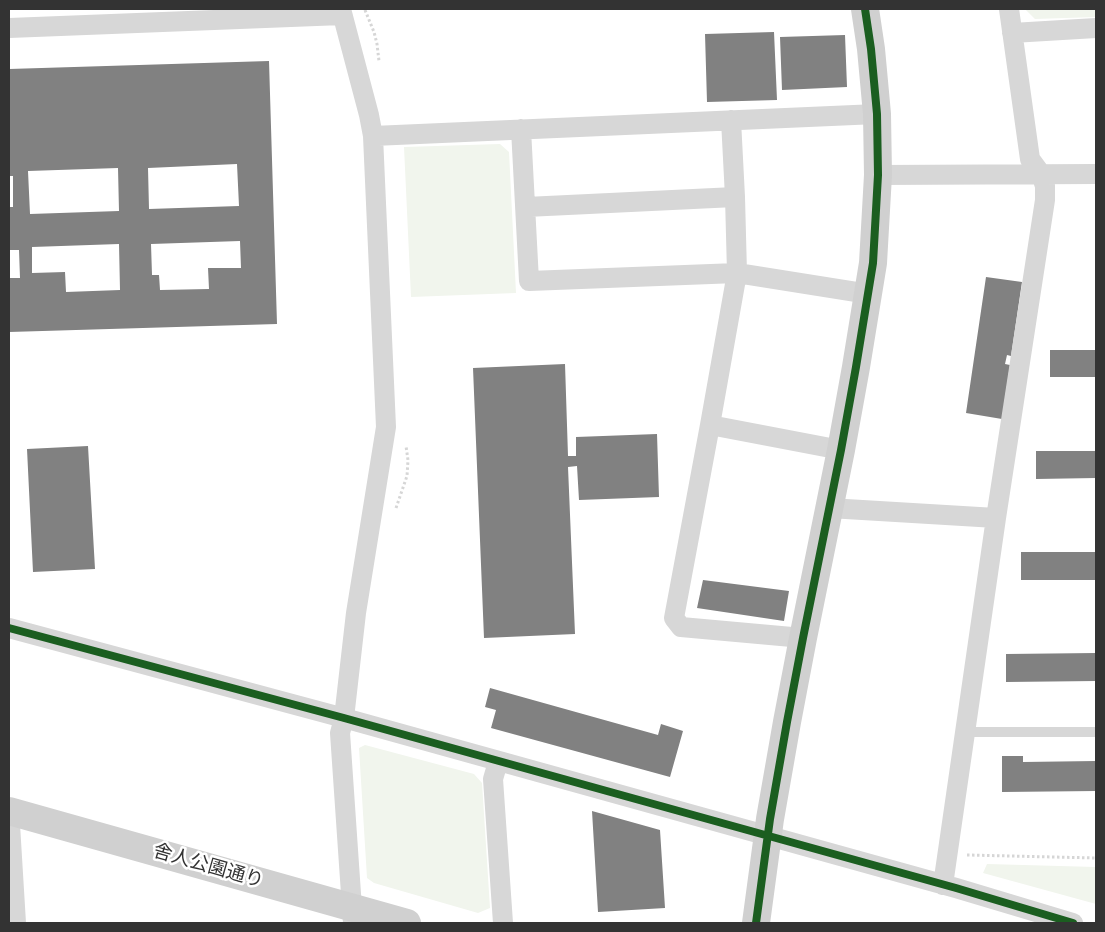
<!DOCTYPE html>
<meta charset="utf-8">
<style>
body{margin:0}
#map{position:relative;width:1105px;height:932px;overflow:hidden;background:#fff;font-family:"Sofia Sans Condensed",sans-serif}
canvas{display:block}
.frame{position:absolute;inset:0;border:10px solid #333;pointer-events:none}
</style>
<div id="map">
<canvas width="1105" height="932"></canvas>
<div class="frame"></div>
</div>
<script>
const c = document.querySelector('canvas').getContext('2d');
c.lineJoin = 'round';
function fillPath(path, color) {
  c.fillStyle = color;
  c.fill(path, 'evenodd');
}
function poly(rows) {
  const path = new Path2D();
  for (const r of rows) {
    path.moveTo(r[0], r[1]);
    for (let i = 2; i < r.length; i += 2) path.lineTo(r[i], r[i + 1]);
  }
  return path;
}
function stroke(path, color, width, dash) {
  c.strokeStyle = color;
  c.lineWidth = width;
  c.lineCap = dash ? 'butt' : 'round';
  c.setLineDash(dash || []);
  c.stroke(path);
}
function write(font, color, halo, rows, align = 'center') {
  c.font = font + ' "Sofia Sans Condensed","Noto Sans JP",sans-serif';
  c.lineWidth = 5;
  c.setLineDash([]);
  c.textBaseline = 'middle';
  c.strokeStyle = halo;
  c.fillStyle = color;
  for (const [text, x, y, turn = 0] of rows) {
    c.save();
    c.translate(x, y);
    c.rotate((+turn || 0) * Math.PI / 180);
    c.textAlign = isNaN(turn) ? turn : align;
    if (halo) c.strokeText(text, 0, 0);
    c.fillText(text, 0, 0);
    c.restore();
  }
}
const green = poly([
 [1025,9,1096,9,1096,17,1035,19],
 [500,144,509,152,516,293,411,297,404,147],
 [365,745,474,774,482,783,490,908,478,913,374,883,367,878,359,748],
 [987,864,1096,867,1096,904,983,873]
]);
const building = poly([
 [774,32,777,100,707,102,705,34],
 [845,35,847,87,782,90,780,37],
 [269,61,277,324,9,332,9,278,20,278,19,250,9,250,9,207,13,207,13,176,9,176,9,69],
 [237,164,239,206,149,209,148,168],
 [118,168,119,211,30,214,28,171],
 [240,241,241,268,208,268,209,289,160,290,159,275,152,275,151,244],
 [119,244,120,290,66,292,65,272,32,273,32,247],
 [986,277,1022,282,1011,356,1007,355,1005,364,1010,365,1002,419,966,413],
 [1050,350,1096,350,1096,377,1050,377],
 [565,364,568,456,576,456,576,437,657,434,659,497,579,500,577,466,568,467,575,634,484,638,473,368],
 [88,446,95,569,33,572,27,449],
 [1036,451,1096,451,1096,478,1036,479],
 [1021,552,1096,552,1096,580,1021,580],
 [703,580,789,591,784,621,697,608],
 [1096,653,1096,681,1006,682,1006,654],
 [490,688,658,735,661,724,683,731,670,777,491,728,496,710,485,707],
 [1002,756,1023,756,1023,762,1096,761,1096,791,1002,792],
 [592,811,660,830,665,908,598,912]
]);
const path = poly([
 [365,10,374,32,377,44,379,61],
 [396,508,407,476,408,460,406,446],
 [967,855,1096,858]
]);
const lane = poly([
 [965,732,1096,732]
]);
const street = poly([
 [341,9,369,115,373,136,386,427,356,613,344,718,340,733,353,923],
 [9,28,342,15],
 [1012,33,1096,28],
 [731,120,735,197,737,273,710,425,674,618,681,627,803,638],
 [521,129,529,281,737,273,869,294],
 [373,136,877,114],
 [878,175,1096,174],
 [526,207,735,197],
 [710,425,841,450],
 [829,508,996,518],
 [9,628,344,718,956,888,1073,923],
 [498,762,493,779,503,923],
 [9,808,16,923],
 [943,885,996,518,1045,200,1045,186,1041,174,1030,159,1009,9]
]);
const secondary = poly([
 [9,811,407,923],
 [756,923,770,819,787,722,803,638,841,450,856,367,873,263,878,175,877,114,871,49,865,9]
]);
const cycleway = poly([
 [9,628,344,718,956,888,1073,923],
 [756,923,770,819,787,722,803,638,841,450,856,367,873,263,878,175,877,114,871,49,865,9]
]);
const streetNames = [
 ["舎人公園通り",208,867,16]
];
fillPath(green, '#f1f5ed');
fillPath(building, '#818181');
stroke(path, '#d6d6d6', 3, [2.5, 2.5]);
stroke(lane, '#d7d7d7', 10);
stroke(street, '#d7d7d7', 20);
stroke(secondary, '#d0d0d0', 28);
stroke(cycleway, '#1b5e20', 8);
write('19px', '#333', '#fff', streetNames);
</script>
